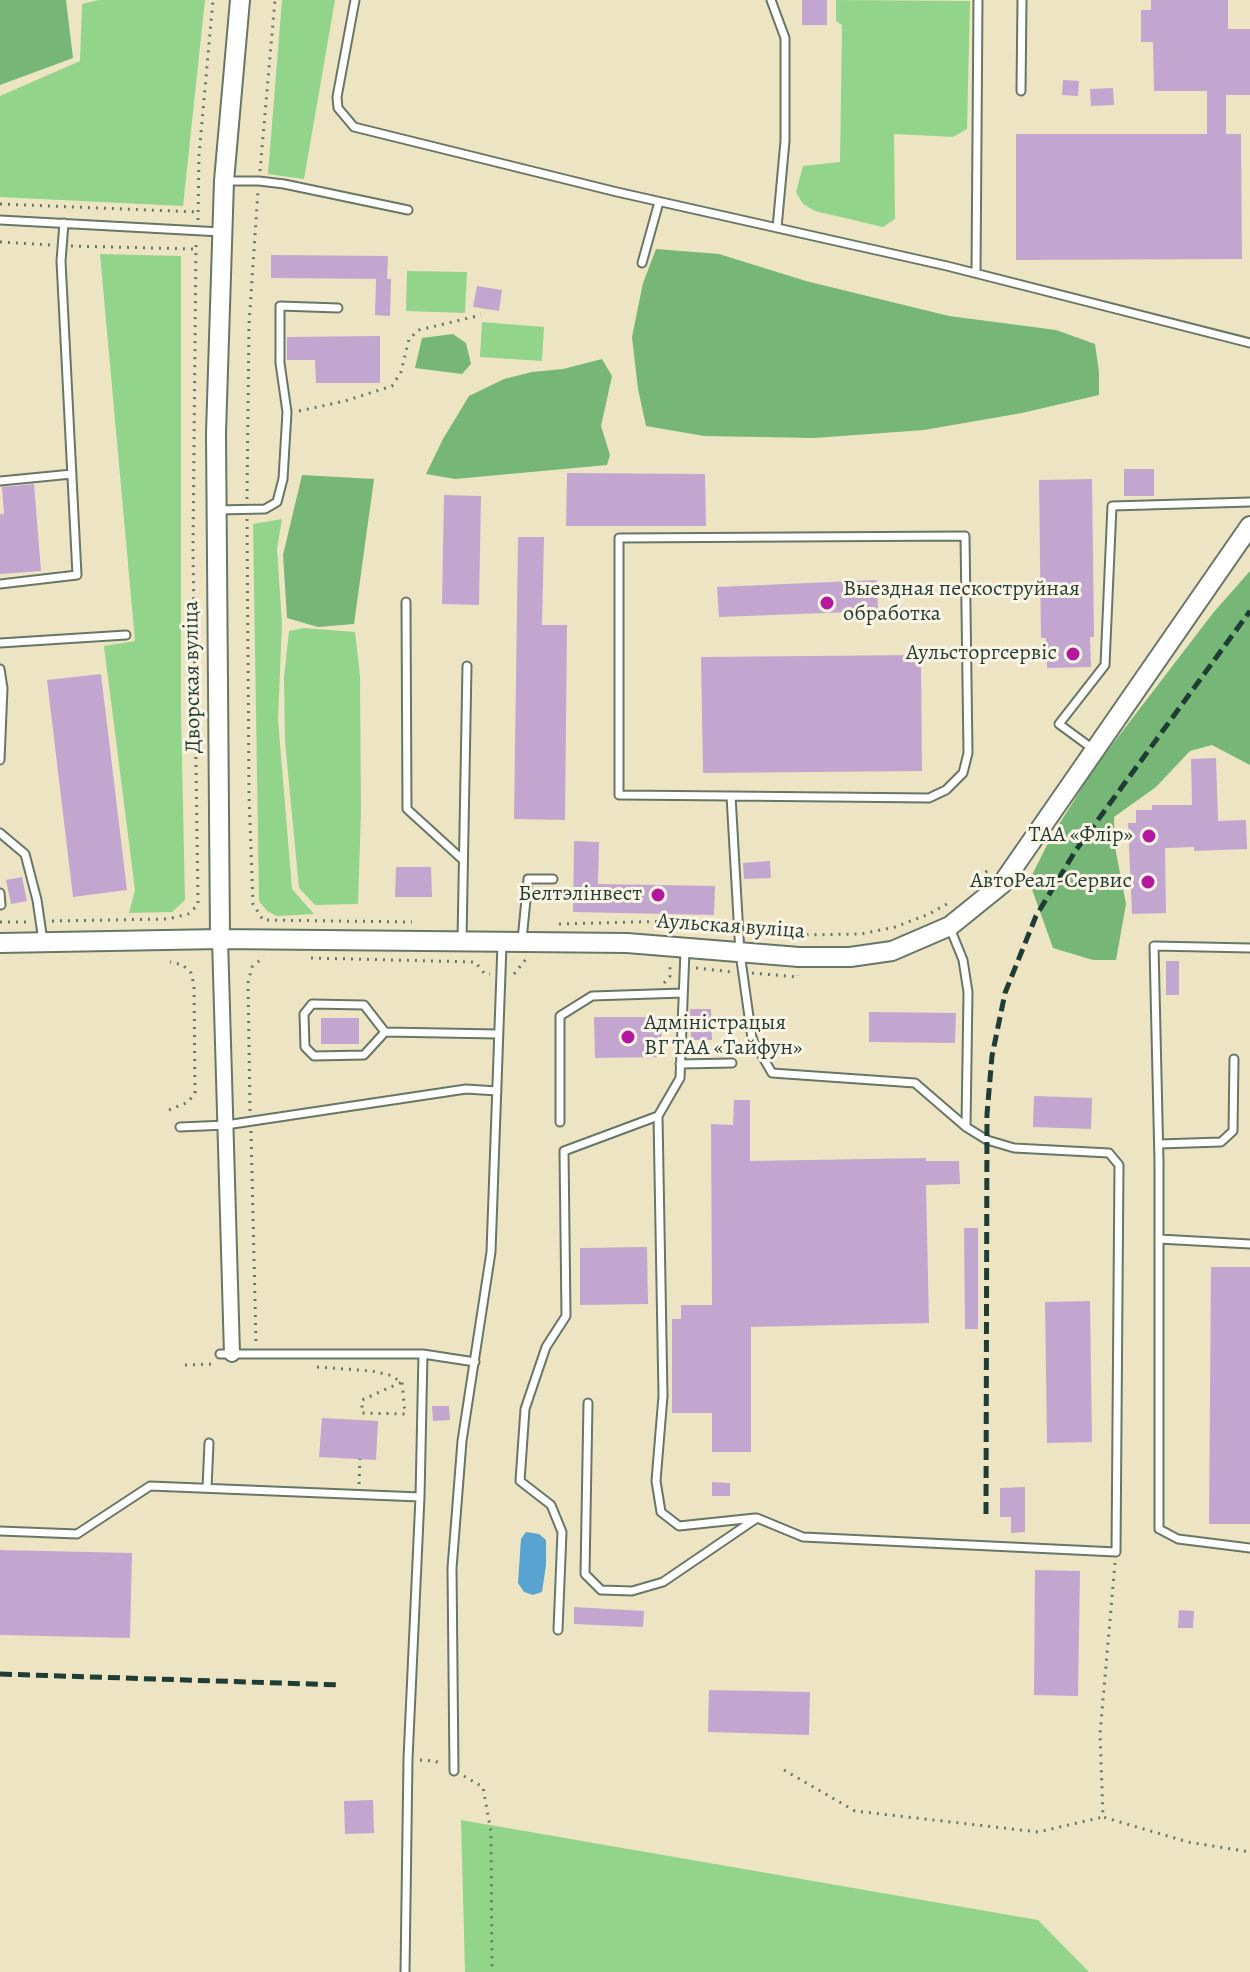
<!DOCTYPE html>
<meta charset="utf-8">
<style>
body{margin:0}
canvas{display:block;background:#ede4c4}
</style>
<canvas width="1250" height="1972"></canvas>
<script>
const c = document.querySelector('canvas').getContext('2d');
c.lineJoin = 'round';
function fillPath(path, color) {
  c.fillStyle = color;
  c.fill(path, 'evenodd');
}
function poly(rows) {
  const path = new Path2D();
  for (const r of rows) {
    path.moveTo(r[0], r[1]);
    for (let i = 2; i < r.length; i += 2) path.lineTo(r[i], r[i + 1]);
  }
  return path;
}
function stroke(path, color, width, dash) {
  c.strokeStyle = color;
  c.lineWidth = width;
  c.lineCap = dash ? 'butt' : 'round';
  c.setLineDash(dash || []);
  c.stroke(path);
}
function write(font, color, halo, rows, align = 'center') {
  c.font = font + ' Alegreya,serif';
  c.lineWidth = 6;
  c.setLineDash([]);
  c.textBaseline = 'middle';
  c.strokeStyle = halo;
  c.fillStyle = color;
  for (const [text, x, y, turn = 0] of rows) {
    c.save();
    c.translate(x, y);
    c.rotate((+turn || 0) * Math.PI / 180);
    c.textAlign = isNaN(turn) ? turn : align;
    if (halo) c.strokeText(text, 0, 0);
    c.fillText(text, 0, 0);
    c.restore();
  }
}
const green = poly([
 [99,0,205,0,183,206,0,197,0,96,80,61,82,4],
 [282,0,335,0,304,179,268,174],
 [836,0,970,1,967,129,953,137,894,134,895,219,883,227,815,211,803,204,796,192,803,166,840,162,842,25,836,21],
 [100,254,181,256,181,713,185,900,172,912,129,913,135,890,104,646,135,641],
 [407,271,467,272,465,313,406,311],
 [482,322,544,327,542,361,480,357],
 [282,519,277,549,282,623,278,719,292,889,314,914,277,916,267,911,259,901,253,524],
 [304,628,355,632,360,676,361,812,358,904,315,905,299,888,285,742,284,677,289,631],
 [461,1820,1038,1920,1089,1972,465,1972]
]);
const forest = poly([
 [0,0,66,0,73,58,0,85],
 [656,249,719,254,806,281,949,316,1056,330,1095,344,1099,372,1099,395,1022,413,924,430,814,438,704,436,646,426,638,389,632,337,643,283],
 [453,334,466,343,471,364,462,374,415,368,422,338],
 [602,359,612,376,601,426,610,455,607,465,455,479,426,474,443,439,469,396,504,379,532,372,563,369],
 [302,475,374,479,354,624,318,627,287,618,283,555],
 [1250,571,1250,765,1212,745,1190,751,1156,787,1114,817,1115,847,1126,904,1116,960,1093,960,1053,948,1029,881,1051,837,1095,767,1213,613]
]);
const water = poly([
 [526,1532,539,1534,546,1540,546,1565,542,1592,533,1595,524,1592,518,1583,521,1539]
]);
const building = poly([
 [802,0,827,0,827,25,802,25],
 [1151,0,1228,0,1228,29,1250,29,1250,95,1226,95,1226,134,1241,134,1242,259,1016,260,1016,134,1207,134,1207,91,1154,91,1153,42,1141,42,1141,10,1151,10],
 [1063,80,1079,81,1078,96,1062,95],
 [1113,88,1114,105,1091,106,1090,89],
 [271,255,388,256,387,279,271,278],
 [376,279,391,279,390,316,375,315],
 [477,286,502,290,499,311,473,307],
 [380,336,380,383,316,383,315,360,287,360,287,337],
 [1124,469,1154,469,1154,496,1124,496],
 [567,473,705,474,706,526,566,526],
 [1092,479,1094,637,1090,637,1091,667,1047,668,1046,638,1041,638,1039,480],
 [34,484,41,571,0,574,0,514,4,514,2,487],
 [444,495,481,496,479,605,442,604],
 [518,537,544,537,542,625,567,625,565,820,514,819],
 [877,580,878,611,719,617,717,587],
 [921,655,922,771,703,773,701,657],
 [101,674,127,890,73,897,47,680],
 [1216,758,1218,821,1246,820,1247,849,1194,851,1194,847,1165,848,1166,913,1132,914,1128,823,1136,823,1136,810,1152,810,1152,805,1192,805,1191,759],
 [574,841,599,842,598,884,715,886,714,915,573,912],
 [770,861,771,878,744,879,743,863],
 [396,867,431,867,432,897,395,897],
 [22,877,27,901,11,904,6,880],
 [1166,961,1179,961,1179,995,1166,995],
 [690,1009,711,1009,712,1040,691,1040],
 [869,1012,956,1013,955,1043,869,1042],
 [594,1017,661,1017,662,1057,595,1058],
 [321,1018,359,1018,359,1044,321,1044],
 [1034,1096,1092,1098,1091,1129,1033,1127],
 [734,1100,750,1100,750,1161,926,1158,926,1161,959,1161,960,1184,926,1185,929,1323,751,1327,751,1452,712,1452,712,1413,672,1413,672,1319,681,1319,681,1305,712,1305,711,1124,733,1125],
 [964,1228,978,1228,978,1329,965,1329],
 [647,1247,648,1304,580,1305,580,1248],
 [1211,1267,1250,1267,1250,1524,1209,1524],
 [1090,1301,1092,1442,1047,1443,1045,1302],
 [432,1406,449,1406,450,1420,433,1421],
 [322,1418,378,1421,376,1460,319,1457],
 [712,1482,730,1483,730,1496,712,1496],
 [1025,1487,1025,1532,1011,1533,1011,1517,1000,1517,1000,1488],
 [0,1550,132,1553,130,1638,0,1635],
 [1035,1570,1080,1571,1078,1696,1034,1695],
 [574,1607,644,1611,643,1627,574,1624],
 [1179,1610,1194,1611,1193,1628,1178,1628],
 [709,1690,810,1692,809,1735,708,1732],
 [373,1800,374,1833,345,1834,344,1801]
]);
const path = poly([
 [260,171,275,0],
 [0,204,198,212],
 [198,220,199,155,213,0],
 [0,242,52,245],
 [71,246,195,249],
 [299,411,345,401,392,386,401,372,409,339,419,330,481,315],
 [247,499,249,324,258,191],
 [247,519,249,793,253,904,263,920,412,922],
 [980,878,991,867],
 [52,921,168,919,188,914,198,905,193,549,196,243],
 [0,922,28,922],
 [559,924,673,921,728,926],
 [751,928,800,935,861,934,895,927,929,914,952,901],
 [311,958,475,962,485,974,490,974],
 [696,968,733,972],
 [752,973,798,977,798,975],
 [514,974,526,959],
 [664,983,670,976,670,965],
 [169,1110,188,1102,195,1093,194,985,191,973,183,965,170,962],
 [250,1111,248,983,252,967,264,957],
 [251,1131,256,1343],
 [185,1365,213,1364],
 [317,1367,372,1371,389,1375,402,1382,405,1414,362,1413,362,1400,402,1382],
 [359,1484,360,1459],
 [1115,1563,1100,1734,1103,1817,1188,1842,1250,1852],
 [420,1760,435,1761,443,1765],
 [784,1770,855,1811,1038,1832,1103,1817],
 [464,1776,483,1787,491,1832,492,1972]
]);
const service = poly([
 [355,0,337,97,338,108,354,127,617,192,947,266,1250,343],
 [771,0,785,38,785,141,777,228],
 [1021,91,1022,0],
 [226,181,259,181,284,184,408,210],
 [0,220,221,232],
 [642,263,659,202],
 [976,273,978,0],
 [0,481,72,474],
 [217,510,265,509,277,502,283,479,287,412,280,363,280,306,338,308],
 [0,584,77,575,61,261,64,223],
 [406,602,407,809,463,860],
 [0,643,126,635],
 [0,669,3,688,0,760],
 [1093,749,1059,724,1105,665,1112,506,1250,502],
 [0,833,25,854,37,900,43,941],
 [0,893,1,905],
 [950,928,963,960,968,992,966,1127],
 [462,940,467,666],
 [522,940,528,879,553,879],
 [1250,948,1154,946,1159,1162,1159,1529,1178,1539,1250,1548],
 [685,950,680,1078,658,1116,663,1396,656,1481,661,1512,679,1526,755,1518],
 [385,1032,364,1005,312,1004,304,1014,305,1047,314,1056,364,1055,385,1032,498,1034],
 [680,1064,732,1063],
 [560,1122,560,1016,592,996,683,993],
 [180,1127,226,1125,466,1089,497,1091],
 [1159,1144,1221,1142,1233,1131,1234,1059],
 [1159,1239,1250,1244],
 [220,1354,423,1354,475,1362],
 [588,1403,585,1574,601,1590,632,1591,663,1582,757,1518,803,1537,1116,1552,1119,1165,1109,1153,1014,1148,987,1140,966,1127,915,1083,772,1073,752,1038,740,953,731,796,929,798,946,790,963,773,968,753,965,536,619,538,619,795,731,796],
 [207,1488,209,1443],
 [0,1531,77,1534,150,1486,420,1497],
 [558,1630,562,1532,551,1505,520,1481,525,1409,546,1347,566,1316,564,1151,658,1116],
 [454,1771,452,1568,462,1441,491,1252,502,944],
 [405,1972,408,1759,420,1497,423,1354]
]);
const minor = poly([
 [220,939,232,1354]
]);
const tertiary = poly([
 [220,939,216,433,224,181,240,0],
 [0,943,220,939,627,943,799,957,850,957,892,951,950,926,1002,884,1250,526]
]);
const rail = poly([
 [986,1514,987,1114,992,1056,1005,993,1036,916,1076,850,1250,611],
 [0,1674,341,1685]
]);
const markers = [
 [827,603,8,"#b5179e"],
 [1073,654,8,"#b5179e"],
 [1149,836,8,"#b5179e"],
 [1148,882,8,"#b5179e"],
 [658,895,8,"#b5179e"],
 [628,1037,8,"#b5179e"]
];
const poiNames = [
 ["Выездная пескоструйная",843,590,"left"],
 ["обработка",843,615,"left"],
 ["Аульсторгсервіс",1057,654],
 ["ТАА «Флір»",1133,836],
 ["АвтоРеал-Сервис",1132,882],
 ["Белтэлінвест",642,895],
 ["Адміністрацыя",644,1024,"left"],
 ["ВГ ТАА «Тайфун»",644,1049,"left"]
];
const streetNames = [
 ["Дворская вуліца",193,677,-91],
 ["Аульская вуліца",731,927,4]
];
fillPath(green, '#93d48b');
fillPath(forest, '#76b677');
fillPath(water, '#58a3d0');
fillPath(building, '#c3a6cf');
stroke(service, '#677766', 11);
stroke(minor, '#677766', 18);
stroke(tertiary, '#677766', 22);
stroke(path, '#677766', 3, [2, 6]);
stroke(service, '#fff', 7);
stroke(minor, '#fff', 14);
stroke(tertiary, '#fff', 18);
stroke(rail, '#1f3d34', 5, [12, 6]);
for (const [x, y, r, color] of markers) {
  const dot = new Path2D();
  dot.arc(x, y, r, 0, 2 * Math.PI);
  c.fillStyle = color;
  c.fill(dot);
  stroke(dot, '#fcf5e5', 3);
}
write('22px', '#1f3d34', '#fcf5e5', poiNames, 'right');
write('22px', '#1f3d34', '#fcf5e5', streetNames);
</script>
